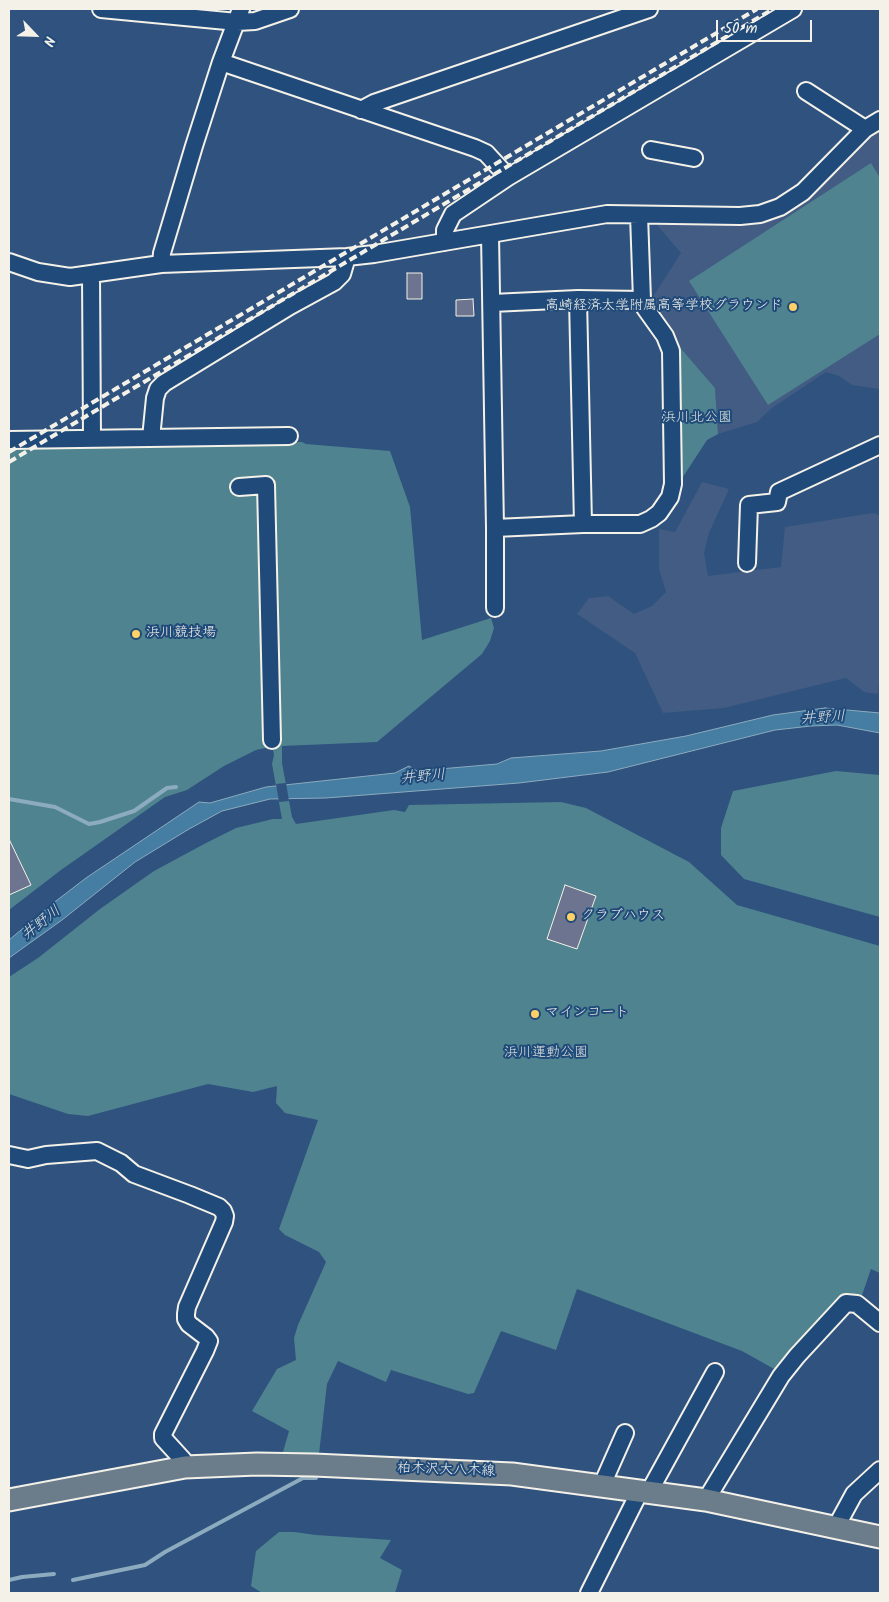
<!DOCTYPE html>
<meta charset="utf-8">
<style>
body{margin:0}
#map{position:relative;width:889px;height:1602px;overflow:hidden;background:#2f527e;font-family:Kalam,sans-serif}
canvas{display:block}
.frame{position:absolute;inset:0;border:10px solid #f4f1e8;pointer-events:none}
.north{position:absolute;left:10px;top:10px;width:50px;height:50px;-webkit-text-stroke:4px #1f4a7a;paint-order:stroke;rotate:114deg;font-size:14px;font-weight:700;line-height:20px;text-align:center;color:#f4f1e8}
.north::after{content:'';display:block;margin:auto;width:18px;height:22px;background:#f4f1e8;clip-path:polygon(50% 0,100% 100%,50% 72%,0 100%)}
.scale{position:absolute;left:716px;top:20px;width:96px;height:22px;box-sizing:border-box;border:2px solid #f4f1e8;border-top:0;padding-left:6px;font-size:15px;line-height:18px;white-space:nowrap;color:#f4f1e8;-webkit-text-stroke:4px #1f4a7a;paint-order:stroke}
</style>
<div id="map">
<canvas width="889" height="1602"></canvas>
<div class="frame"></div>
<div class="north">N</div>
<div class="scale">50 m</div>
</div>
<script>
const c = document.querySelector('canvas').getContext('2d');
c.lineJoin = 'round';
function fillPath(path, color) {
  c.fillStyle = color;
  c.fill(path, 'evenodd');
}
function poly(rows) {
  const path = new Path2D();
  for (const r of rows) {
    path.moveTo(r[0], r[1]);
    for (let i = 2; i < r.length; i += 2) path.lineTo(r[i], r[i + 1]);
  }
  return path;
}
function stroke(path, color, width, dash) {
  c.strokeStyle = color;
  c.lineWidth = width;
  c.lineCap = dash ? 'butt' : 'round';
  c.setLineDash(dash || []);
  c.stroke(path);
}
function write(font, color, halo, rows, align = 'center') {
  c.font = font + ' Kalam,"Klee One",sans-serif';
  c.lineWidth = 4;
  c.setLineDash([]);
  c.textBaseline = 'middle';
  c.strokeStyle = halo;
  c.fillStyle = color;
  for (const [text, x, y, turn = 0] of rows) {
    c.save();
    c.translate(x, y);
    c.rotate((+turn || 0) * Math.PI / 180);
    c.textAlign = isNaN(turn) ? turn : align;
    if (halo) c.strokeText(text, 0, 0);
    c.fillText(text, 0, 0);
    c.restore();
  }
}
const built = poly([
 [880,126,880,389,852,385,839,376,826,372,772,408,757,422,718,434,715,388,677,344,652,306,654,295,681,253,651,218,756,220],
 [702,482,729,489,709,533,704,553,708,576,781,567,785,527,872,513,880,515,880,673,878,694,864,692,846,678,724,708,663,713,635,653,577,614,589,598,608,596,634,614,652,606,666,592,659,569,659,529,675,532]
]);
const green = poly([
 [871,163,880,178,880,334,768,405,689,281],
 [677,344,715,388,718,434,707,440,677,486],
 [302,442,306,444,390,451,410,507,422,640,491,618,494,628,490,641,482,654,377,742,282,746,282,763,292,817,296,824,394,810,405,812,409,805,561,802,586,808,689,862,737,905,880,946,880,1273,871,1269,860,1301,776,1370,742,1351,577,1289,556,1350,501,1331,474,1393,468,1394,391,1370,386,1382,338,1361,327,1384,319,1454,283,1452,289,1431,252,1411,277,1369,296,1360,294,1338,298,1325,326,1262,319,1252,285,1235,279,1229,318,1120,285,1113,276,1103,277,1086,253,1092,208,1084,88,1116,68,1114,9,1094,9,977,38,958,100,909,154,871,206,843,236,828,273,819,282,819,272,764,274,755,273,749,270,747,256,750,224,766,187,790,165,797,61,870,9,910,9,445],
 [836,771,880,775,880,917,744,879,721,855,721,828,733,791],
 [279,1532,294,1532,316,1535,391,1540,380,1558,402,1570,395,1593,262,1593,251,1586,256,1551]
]);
const water = poly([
 [825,708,880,713,880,733,837,725,811,726,775,730,608,772,519,783,326,798,270,799,222,811,189,829,135,862,62,920,9,958,9,940,56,901,86,878,199,802,210,803,266,787,395,773,409,766,417,771,497,764,511,758,601,751,686,736,773,715,825,708]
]);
const pier = poly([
 [286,783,289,801,279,802,276,784]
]);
const stream = poly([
 [9,799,55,807,89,824,100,822,134,811,167,788,176,787],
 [9,1580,22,1577,54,1574],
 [73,1580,145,1565,165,1552,303,1478,316,1478]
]);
const building = poly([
 [407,273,422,273,422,299,407,299,407,273],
 [473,299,474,316,456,316,456,300,473,299],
 [9,839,31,885,9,895,9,839],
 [565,885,596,896,577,949,547,939,565,885]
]);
const minor = poly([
 [101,9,237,22,255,21,290,9],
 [221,62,475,148,486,153,508,177],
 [806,91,865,129],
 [361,110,374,103,649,9],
 [651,150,694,158],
 [490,235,495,528,495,608],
 [445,242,445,230,453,214,508,177,793,9],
 [9,262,38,272,70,277,161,264,347,257,374,254,607,214,740,216,760,214,780,207,803,192,865,129,880,120],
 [161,264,162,253,194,146,221,62,241,9],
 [91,275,92,438],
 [578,299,583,524],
 [492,303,578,299,642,300],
 [151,438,155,398,158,389,164,383,290,306,334,282,342,274,347,257],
 [9,440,289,436],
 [239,487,266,485,272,740],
 [495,528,583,524,640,524,651,519,659,513,670,497,673,484,671,351,665,336,645,308,642,300,639,215],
 [747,563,749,505,777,502,779,492,880,445],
 [9,1155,28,1159,46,1155,97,1151,121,1163,134,1174,190,1195,219,1207,223,1211,225,1216,224,1222,187,1307,186,1314,186,1319,189,1324,206,1337,209,1341,205,1351,163,1434,163,1438,183,1460,185,1467],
 [602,1485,625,1433],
 [649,1492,715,1372],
 [706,1500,781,1376,797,1356,846,1303,857,1304,880,1323],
 [836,1527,854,1494,880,1470],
 [589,1593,640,1491]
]);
const major = poly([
 [9,1500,185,1467,257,1464,314,1465,512,1474,706,1500,880,1537]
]);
const rail = poly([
 [9,452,757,9],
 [9,462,773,9]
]);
const markers = [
 [793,307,5,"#ffd166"],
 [136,634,5,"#ffd166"],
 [571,917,5,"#ffd166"],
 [535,1014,5,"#ffd166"]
];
const poiNames = [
 ["高崎経済大学附属高等学校グラウンド",783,307,"right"],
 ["浜川競技場",146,634],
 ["クラブハウス",581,917],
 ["マインコート",545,1014]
];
const parkNames = [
 ["浜川北公園",697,419],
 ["浜川運動公園",546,1054]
];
const streetNames = [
 ["柏木沢大八木線",446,1471,2]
];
const waterNames = [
 ["井野川",823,719,-3],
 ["井野川",423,778,-5],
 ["井野川",42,924,-39]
];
fillPath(built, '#425c83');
fillPath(green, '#4f8390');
fillPath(water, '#467da3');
stroke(water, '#8cabbf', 1);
fillPath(pier, '#2f527e');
stroke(stream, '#8cabbf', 4);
fillPath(building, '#6d7490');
stroke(building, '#f4f1e8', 1);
stroke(minor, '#f4f1e8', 20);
stroke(major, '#f4f1e8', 25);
stroke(minor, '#1f4a7a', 16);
stroke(major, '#6b7d8b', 21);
stroke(rail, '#f4f1e8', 4, [8, 4]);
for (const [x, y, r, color] of markers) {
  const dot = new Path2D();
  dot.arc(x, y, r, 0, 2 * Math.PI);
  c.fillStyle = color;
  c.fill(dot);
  stroke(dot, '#1f4a7a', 2);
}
write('14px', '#f4f1e8', '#1f4a7a', poiNames, 'left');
write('14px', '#dbe0db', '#1f4a7a', parkNames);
write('14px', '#f4f1e8', '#1f4a7a', streetNames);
write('italic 15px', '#dae0de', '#1f4a7a', waterNames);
</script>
